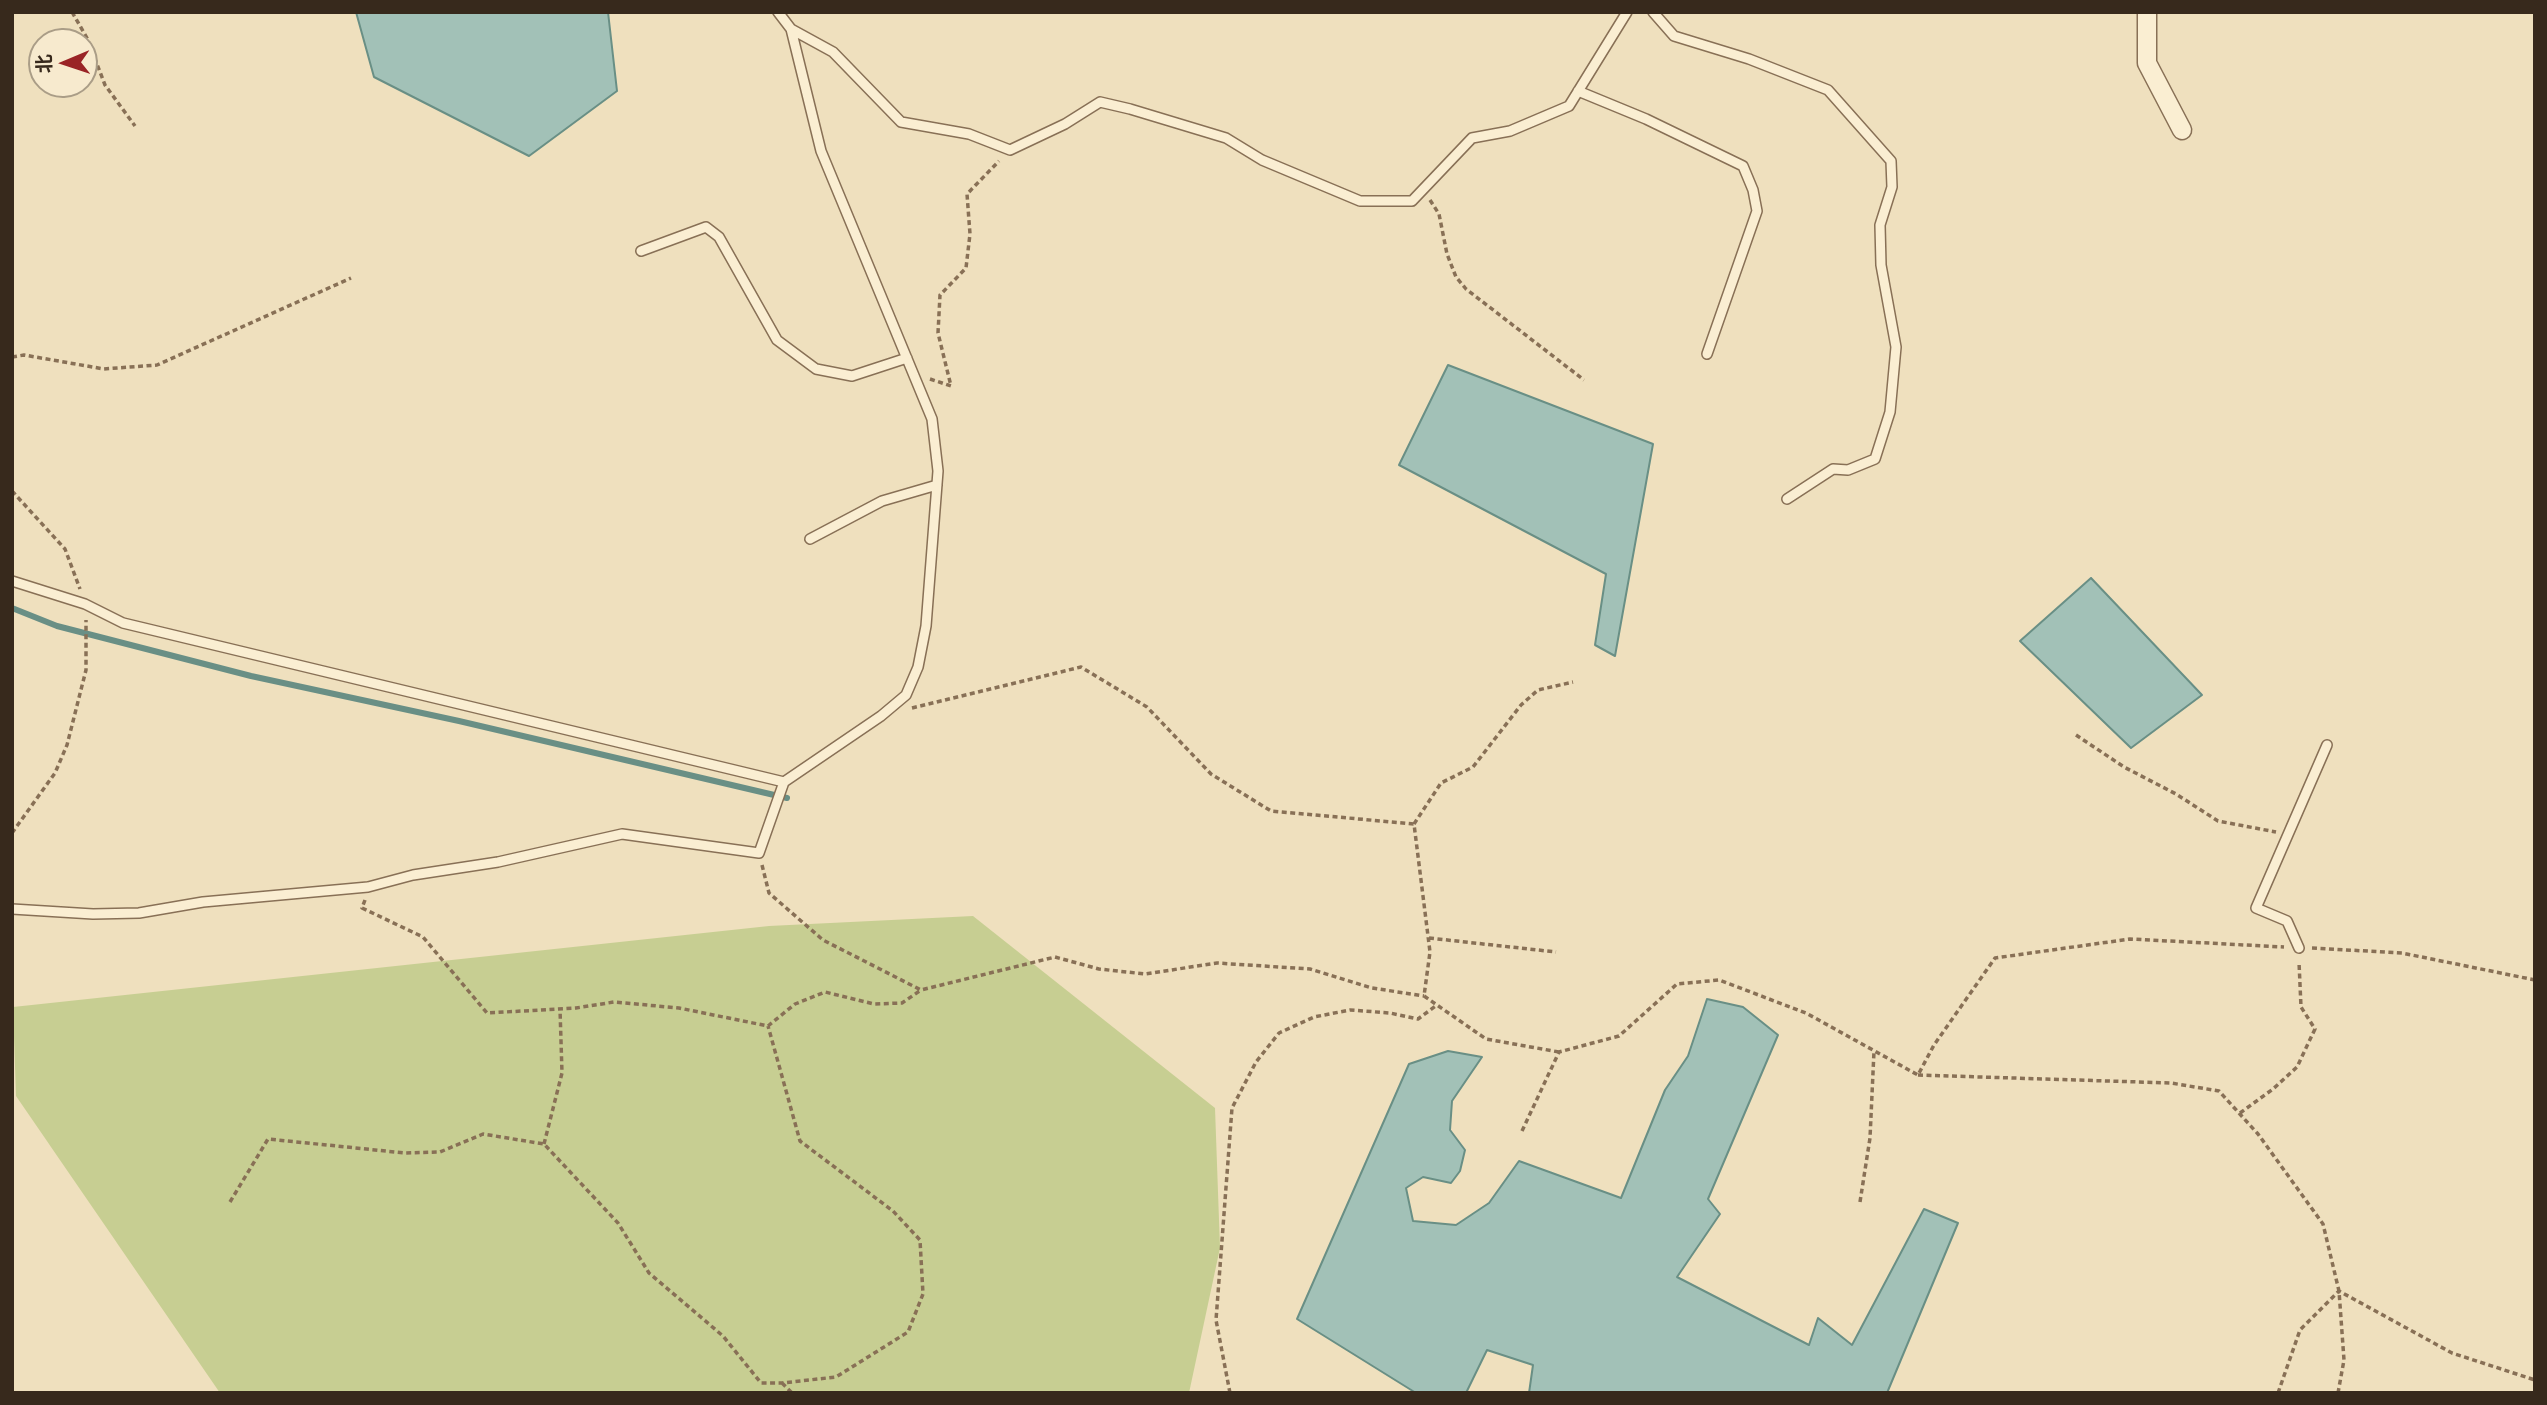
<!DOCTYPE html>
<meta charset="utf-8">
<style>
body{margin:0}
#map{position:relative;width:2547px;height:1405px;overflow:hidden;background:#efe0be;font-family:Lora,"Noto Sans SC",serif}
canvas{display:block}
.frame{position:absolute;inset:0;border:14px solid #37291c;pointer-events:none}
.north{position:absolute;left:28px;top:28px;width:70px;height:70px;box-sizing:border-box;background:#f7eace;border:2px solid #aa9d87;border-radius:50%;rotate:268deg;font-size:19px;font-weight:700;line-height:28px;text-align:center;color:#37291c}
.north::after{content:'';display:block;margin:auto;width:24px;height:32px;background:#9a2426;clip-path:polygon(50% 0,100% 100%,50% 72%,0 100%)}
</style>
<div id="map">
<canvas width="2547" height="1405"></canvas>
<div class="frame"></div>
<div class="north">北</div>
</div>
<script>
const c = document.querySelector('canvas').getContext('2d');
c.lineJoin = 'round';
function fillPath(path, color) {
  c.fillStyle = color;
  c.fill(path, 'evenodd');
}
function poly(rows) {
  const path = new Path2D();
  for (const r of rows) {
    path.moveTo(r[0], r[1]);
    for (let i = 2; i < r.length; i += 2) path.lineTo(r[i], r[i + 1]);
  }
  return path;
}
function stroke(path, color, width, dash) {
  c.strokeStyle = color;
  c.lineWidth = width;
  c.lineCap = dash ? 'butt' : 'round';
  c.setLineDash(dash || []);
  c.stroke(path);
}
const green = poly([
 [973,916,1215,1108,1220,1248,1189,1393,220,1393,16,1096,13,1007,769,926]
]);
const water = poly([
 [356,12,608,12,617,91,529,156,374,77,356,12],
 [1448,365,1653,444,1615,656,1595,645,1606,574,1399,465,1448,365],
 [2091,578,2202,695,2131,748,2020,641,2091,578],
 [1707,999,1743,1007,1778,1035,1708,1199,1720,1214,1677,1277,1809,1345,1818,1318,1852,1345,1924,1209,1958,1223,1887,1393,1529,1393,1533,1365,1487,1350,1466,1393,1416,1393,1297,1319,1409,1064,1448,1051,1482,1057,1452,1101,1450,1130,1465,1150,1460,1171,1451,1183,1423,1177,1406,1188,1413,1221,1456,1225,1489,1203,1519,1161,1621,1198,1665,1090,1688,1056,1707,999]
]);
const stream = poly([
 [12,608,57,626,251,676,459,721,787,798]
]);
const path = poly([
 [72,12,87,38,105,85,135,126],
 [937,12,979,12],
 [1430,200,1439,214,1447,254,1456,277,1466,289,1584,380],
 [12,357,24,355,104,369,157,365,351,278],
 [930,379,951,386,938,333,940,295,966,268,970,234,967,194,999,161],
 [12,491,65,549,80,589],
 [912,708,1081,667,1147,707,1211,774,1271,811,1414,824],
 [2076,735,2124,767,2176,794,2218,821,2276,832],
 [12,833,55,773,67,745,86,670,86,620],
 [762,865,769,893,823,940,921,990,1055,957,1099,969,1145,974,1217,963,1310,969,1372,988,1424,996],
 [365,900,362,908,423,937,487,1013,576,1008,614,1002,679,1008,768,1026,795,1004,825,992,874,1004,902,1003,921,990],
 [1429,938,1556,952],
 [2312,948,2402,953,2535,980],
 [1559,1052,1486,1039,1424,996,1430,952,1414,824,1441,783,1473,767,1521,705,1538,690,1573,682],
 [1918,1075,2171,1083,2219,1091,2258,1134,2323,1224,2339,1291,2344,1360,2338,1393],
 [2240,1113,2273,1089,2297,1067,2315,1029,2301,1007,2299,962],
 [1522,1131,1559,1052,1619,1036,1677,984,1719,980,1806,1013,1918,1075,1934,1045,1995,958,2130,939,2284,947],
 [544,1144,562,1073,560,1009],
 [230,1202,268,1139,405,1153,440,1152,483,1134,544,1144,618,1223,649,1273,723,1336,761,1383,782,1383,836,1377,908,1332,923,1294,920,1240,893,1211,800,1141,768,1026],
 [1860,1202,1870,1138,1874,1051],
 [782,1383,792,1393],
 [1230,1393,1216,1320,1232,1108,1256,1062,1279,1033,1314,1017,1350,1010,1390,1013,1418,1019,1437,1005],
 [2278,1393,2300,1330,2339,1291,2452,1353,2535,1380]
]);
const service = poly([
 [1653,12,1674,36,1749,59,1828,90,1891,161,1892,187,1880,225,1881,265,1896,347,1890,412,1875,459,1848,470,1833,469,1787,499],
 [791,29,833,52,901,122,969,134,1010,150,1065,124,1100,102,1130,109,1226,138,1262,160,1360,201,1412,201,1472,138,1510,131,1569,106,1627,12],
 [1578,91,1646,119,1743,166,1753,190,1757,211,1707,354],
 [641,251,706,227,719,237,777,340,816,369,852,376,907,358],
 [810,539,882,501,937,485],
 [12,581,85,604,123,623,784,782],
 [12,909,93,914,139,913,203,902,368,887,413,875,498,862,622,834,759,853,784,782,881,716,906,695,918,667,926,626,938,471,932,419,821,151,791,29,778,12],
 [2299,948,2287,921,2256,908,2327,745]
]);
const minor = poly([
 [2147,12,2147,63,2182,130]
]);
fillPath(green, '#c7ce92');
fillPath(water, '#a2c1b7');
stroke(water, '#698f85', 2);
stroke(stream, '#698f85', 6);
stroke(service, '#887056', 12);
stroke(minor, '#887056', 21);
stroke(path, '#887056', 3.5, [5, 3.5]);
stroke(service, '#faeed2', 9);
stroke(minor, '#faeed2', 18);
</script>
